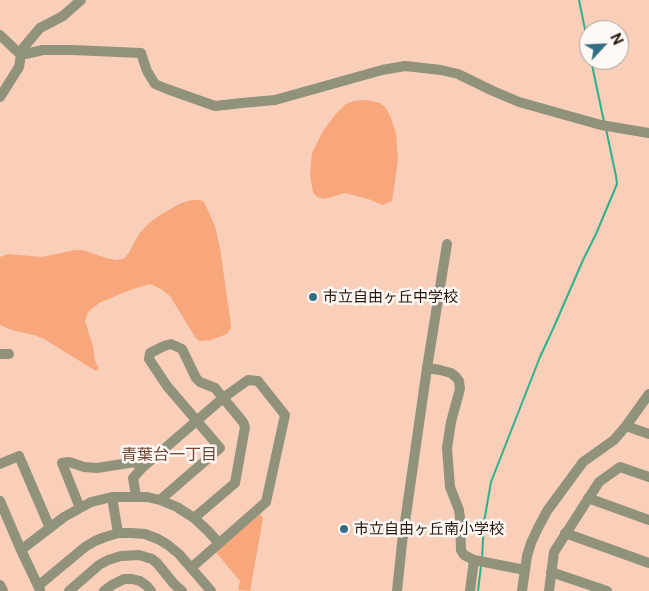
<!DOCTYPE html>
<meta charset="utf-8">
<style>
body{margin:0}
#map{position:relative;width:649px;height:591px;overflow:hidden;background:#f9cfba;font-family:"Public Sans",sans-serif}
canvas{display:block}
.north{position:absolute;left:579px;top:20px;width:50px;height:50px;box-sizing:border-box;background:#fef9f6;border:1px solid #a89e98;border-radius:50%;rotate:65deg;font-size:14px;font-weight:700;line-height:20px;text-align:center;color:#27150b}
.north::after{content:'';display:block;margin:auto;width:18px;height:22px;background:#336d85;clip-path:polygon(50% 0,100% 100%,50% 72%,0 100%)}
</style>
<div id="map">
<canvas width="649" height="591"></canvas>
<div class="north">N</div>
</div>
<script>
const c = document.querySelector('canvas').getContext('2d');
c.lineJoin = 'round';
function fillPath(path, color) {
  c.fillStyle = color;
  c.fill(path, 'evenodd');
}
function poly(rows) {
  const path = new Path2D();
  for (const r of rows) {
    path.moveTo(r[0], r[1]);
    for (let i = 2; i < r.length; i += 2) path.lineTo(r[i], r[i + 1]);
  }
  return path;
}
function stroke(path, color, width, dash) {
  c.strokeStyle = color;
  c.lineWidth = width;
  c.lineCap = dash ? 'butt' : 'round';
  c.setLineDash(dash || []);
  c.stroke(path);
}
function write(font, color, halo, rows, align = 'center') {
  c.font = font + ' "Public Sans","Noto Sans JP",sans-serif';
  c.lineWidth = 5;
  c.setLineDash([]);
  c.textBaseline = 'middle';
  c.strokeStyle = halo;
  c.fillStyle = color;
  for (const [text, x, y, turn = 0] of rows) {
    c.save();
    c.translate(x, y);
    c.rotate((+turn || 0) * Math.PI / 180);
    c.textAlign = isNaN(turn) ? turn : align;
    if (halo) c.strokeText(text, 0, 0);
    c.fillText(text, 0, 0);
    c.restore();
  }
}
const green = poly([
 [367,100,380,103,386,108,391,118,396,133,398,160,392,201,383,205,368,199,345,193,324,199,317,197,313,192,310,175,312,153,323,131,335,115,346,104,354,101],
 [192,200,200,200,204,202,215,226,220,248,230,318,231,328,227,334,211,340,199,341,195,337,170,296,161,289,150,284,130,290,99,303,88,312,85,321,93,346,95,361,99,368,96,371,44,339,34,335,12,330,0,325,0,257,8,254,42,257,75,250,83,250,106,258,116,260,123,259,128,254,139,234,149,223,160,215,181,203],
 [259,513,263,518,250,591,238,590,240,581,215,551]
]);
const stream = poly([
 [579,0,589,49],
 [591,60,604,122],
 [482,559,484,522,491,482,540,357,553,329,583,260,596,234,617,184,616,176,606,129],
 [478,591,481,566]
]);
const minor = poly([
 [0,35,21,55],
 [21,55,43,50,72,50,141,53,147,71,155,84,167,89,215,106,242,103,275,100,382,70,405,66,441,70,458,74,493,91,519,102,601,125,649,133],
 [0,97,19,67,21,55,24,47,40,28,63,16,81,0],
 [0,354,9,354],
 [427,368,440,370,451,373,456,377,459,381,460,389,451,422,447,448,450,487,459,510,460,518,461,550,464,555,474,560,525,570],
 [626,426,649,434],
 [0,464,19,456,50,528],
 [136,496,133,478,142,468,223,398,248,380,258,381,285,415,266,502,191,568],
 [112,497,118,533],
 [588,498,649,520],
 [160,500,220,448,167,386,149,359,150,353,164,346,171,344,182,349,196,378,200,382,215,388,243,422,245,427,235,483,194,518],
 [0,501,21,550,40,590],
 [80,508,62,463,69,462,84,467,97,468,135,462,142,468],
 [565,533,649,563],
 [21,550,64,517,91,502,112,497,147,497,160,500,177,507,194,518,207,530,219,543],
 [551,572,607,591],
 [0,585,3,591],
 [38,586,85,547,95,541,105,537,118,533,131,533,145,534,158,539,168,545,179,554,211,591],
 [69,591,99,565,108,560,121,556,139,555,152,559,157,563,174,584,182,591],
 [104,591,112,585,124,579,132,579,140,581,147,586,151,591],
 [397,591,402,543,427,368,447,244],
 [470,591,474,560],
 [522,591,527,556,531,543,538,528,547,511,583,462,614,440,626,426,649,394],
 [549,591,554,552,599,482,620,467,649,477]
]);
const markers = [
 [313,297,5,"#336d85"],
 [344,529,5,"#336d85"]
];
const poiNames = [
 ["市立自由ヶ丘中学校",323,297],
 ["市立自由ヶ丘南小学校",354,529]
];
const neighbourhoodNames = [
 ["青葉台一丁目",169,455]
];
fillPath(green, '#f8a67b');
stroke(stream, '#2eb18b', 2);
stroke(minor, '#91927c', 10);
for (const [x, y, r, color] of markers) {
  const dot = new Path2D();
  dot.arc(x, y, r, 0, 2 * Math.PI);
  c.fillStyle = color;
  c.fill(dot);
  stroke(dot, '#fef9f6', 2);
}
write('15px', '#27150b', '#fef9f6', poiNames, 'left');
write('16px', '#70442d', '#fef9f6', neighbourhoodNames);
</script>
